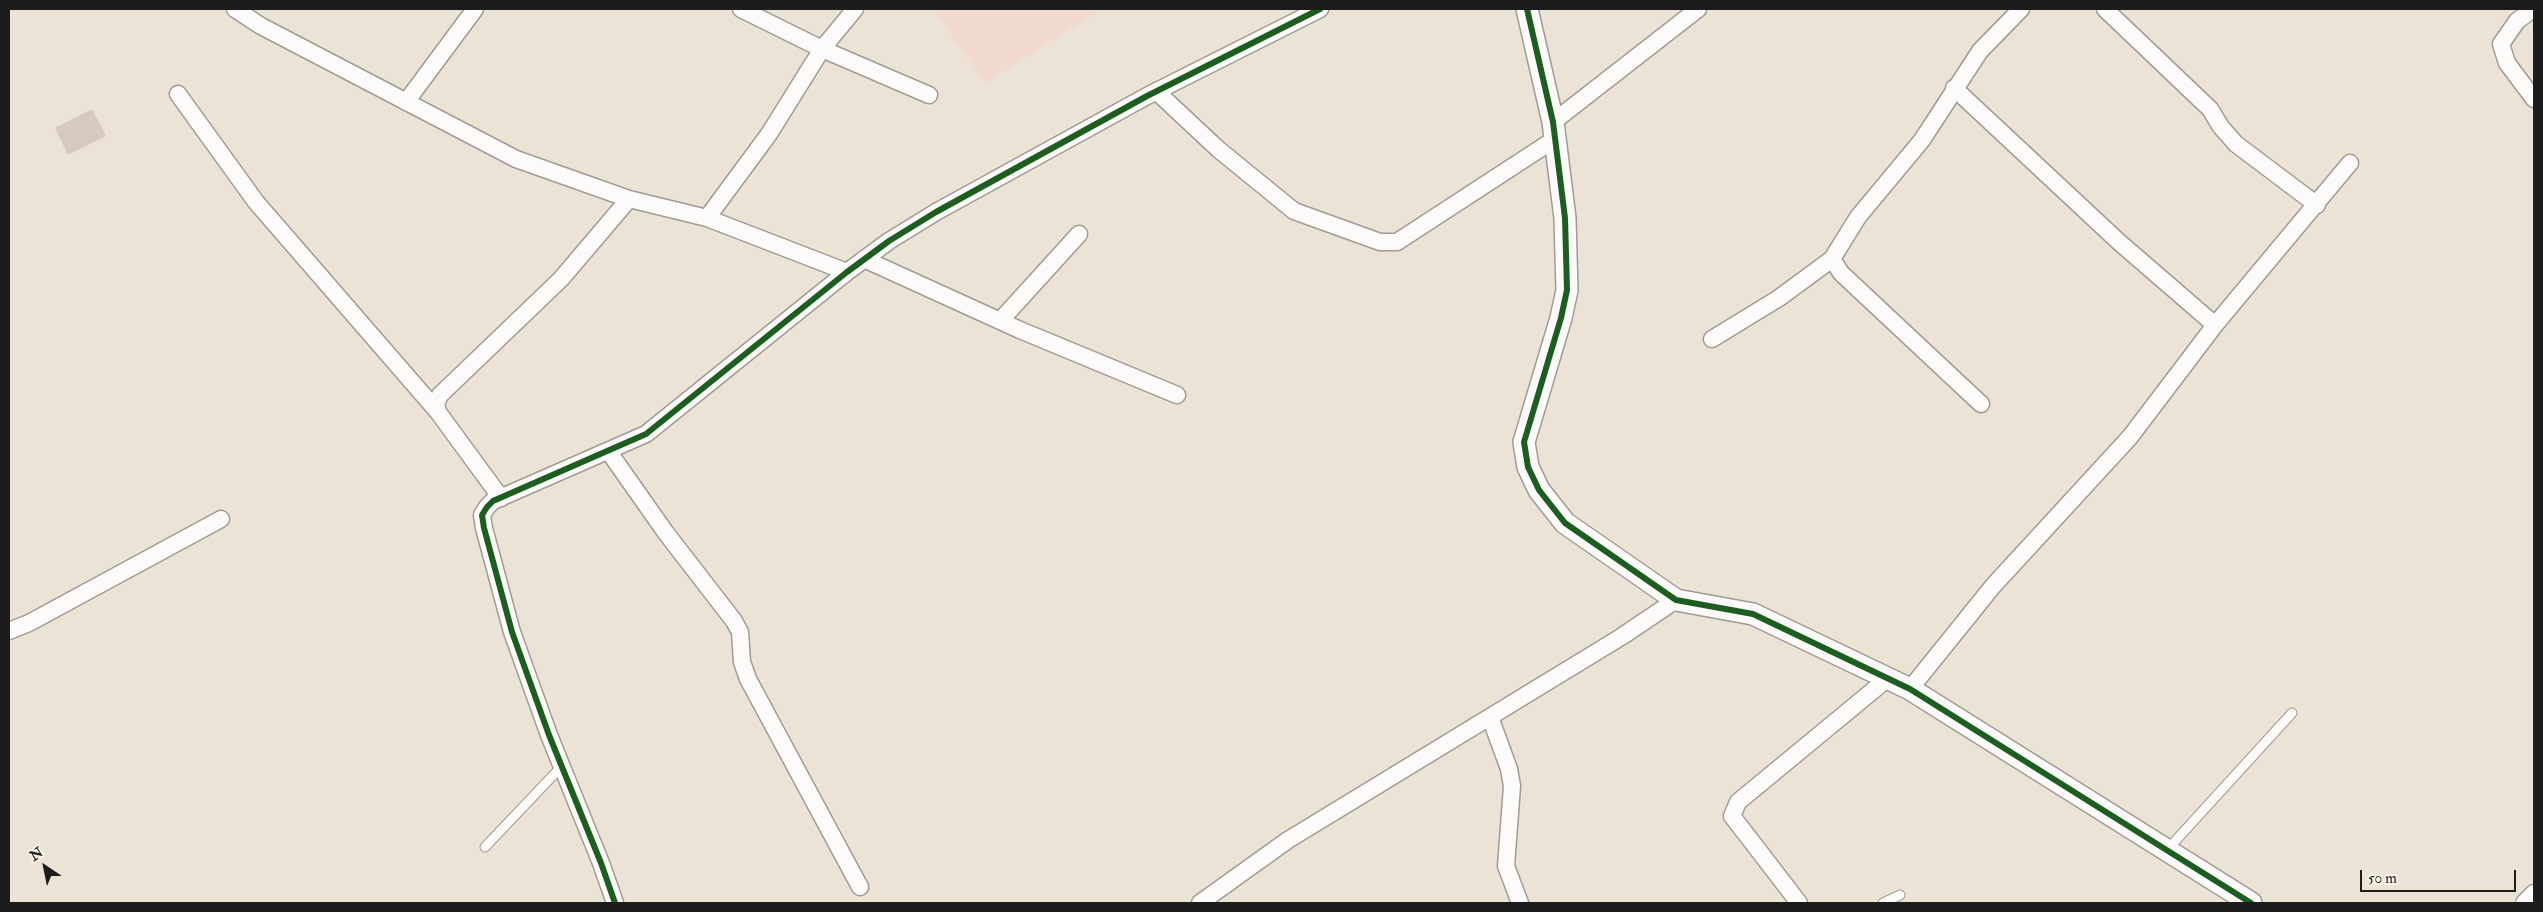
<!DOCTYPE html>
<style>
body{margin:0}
#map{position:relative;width:2543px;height:912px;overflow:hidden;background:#ebe3d5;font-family:"IM FELL Double Pica",serif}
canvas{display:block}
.frame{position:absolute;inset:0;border:10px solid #1c1c1c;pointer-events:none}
.north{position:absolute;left:20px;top:842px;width:50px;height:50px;-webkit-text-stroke:4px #f7f3e8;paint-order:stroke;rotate:326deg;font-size:14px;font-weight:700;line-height:20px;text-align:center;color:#1c1c1c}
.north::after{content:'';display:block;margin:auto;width:18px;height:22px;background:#1c1c1c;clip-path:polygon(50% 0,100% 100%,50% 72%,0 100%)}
.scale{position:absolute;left:2360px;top:870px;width:156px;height:22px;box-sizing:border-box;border:2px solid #1c1c1c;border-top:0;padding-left:6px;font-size:15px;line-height:18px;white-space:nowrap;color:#1c1c1c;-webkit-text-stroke:4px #f7f3e8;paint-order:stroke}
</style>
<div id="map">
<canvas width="2543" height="912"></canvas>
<div class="frame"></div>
<div class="north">N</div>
<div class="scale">50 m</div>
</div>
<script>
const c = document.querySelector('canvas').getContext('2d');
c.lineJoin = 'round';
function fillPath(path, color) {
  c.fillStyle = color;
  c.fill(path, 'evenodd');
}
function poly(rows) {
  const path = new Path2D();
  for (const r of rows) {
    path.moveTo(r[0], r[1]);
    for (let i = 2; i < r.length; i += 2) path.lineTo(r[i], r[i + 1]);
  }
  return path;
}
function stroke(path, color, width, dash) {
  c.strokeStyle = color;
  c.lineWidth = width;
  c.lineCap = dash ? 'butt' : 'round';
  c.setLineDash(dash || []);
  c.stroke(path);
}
const built = poly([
 [933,9,1102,9,985,83]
]);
const building = poly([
 [92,109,106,136,68,155,55,128]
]);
const service = poly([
 [485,847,562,766],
 [2167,850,2292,713],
 [1883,903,1900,895]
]);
const minor = poly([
 [235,9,261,26,516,159,629,199,707,218,847,272],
 [741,9,822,49,929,95],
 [2105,9,2210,109,2221,127,2236,144,2317,205],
 [2533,9,2517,21,2501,44,2507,63,2534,99],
 [1954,88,2119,242,2215,325],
 [1156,91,1218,149,1294,211,1380,242,1397,242,1555,139],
 [178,94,256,202,438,412],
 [406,102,475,9],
 [1553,122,1698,9],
 [707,218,769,134,822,49,855,9],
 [864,259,1020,330,1177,395],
 [1000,321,1079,234],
 [1712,339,1779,298,1832,259],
 [1981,404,1841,273,1832,259,1858,217,1922,140,1980,51,2021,9],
 [609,452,666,533,734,621,740,632,742,662,748,679,860,887],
 [501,498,438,412,436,404,440,395,561,279,629,199],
 [9,631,29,623,221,519],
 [1910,689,1993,586,2130,437,2215,325,2350,163],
 [1490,717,1509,769,1512,786,1506,866,1520,903],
 [615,903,601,863,549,735,512,632,484,528,482,515,487,507,493,501,646,434,847,272,889,241,936,212,1147,96,1320,9],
 [1200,903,1288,840,1621,637,1676,600],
 [1799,903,1732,816,1738,802,1887,679],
 [2524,903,2534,893]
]);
const tertiary = poly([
 [1527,9,1553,122,1565,218,1567,290,1561,318,1524,442,1528,467,1539,490,1565,523,1676,600,1753,614,1910,689,2251,903]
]);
const cycleway = poly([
 [1527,9,1553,122,1565,218,1567,290,1561,318,1524,442,1528,467,1539,490,1565,523,1676,600,1753,614,1910,689,2251,903],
 [615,903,601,863,549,735,512,632,484,528,482,515,487,507,493,501,646,434,847,272,889,241,936,212,1147,96,1320,9]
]);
fillPath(built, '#f2d9ce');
fillPath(building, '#d7c9c1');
stroke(service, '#a09c94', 11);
stroke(minor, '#a09c94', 19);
stroke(tertiary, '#a09c94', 24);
stroke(service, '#fcfbf9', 9);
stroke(minor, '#fcfbf9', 16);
stroke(tertiary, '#fcfbf9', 21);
stroke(cycleway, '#1b5e20', 6);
</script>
